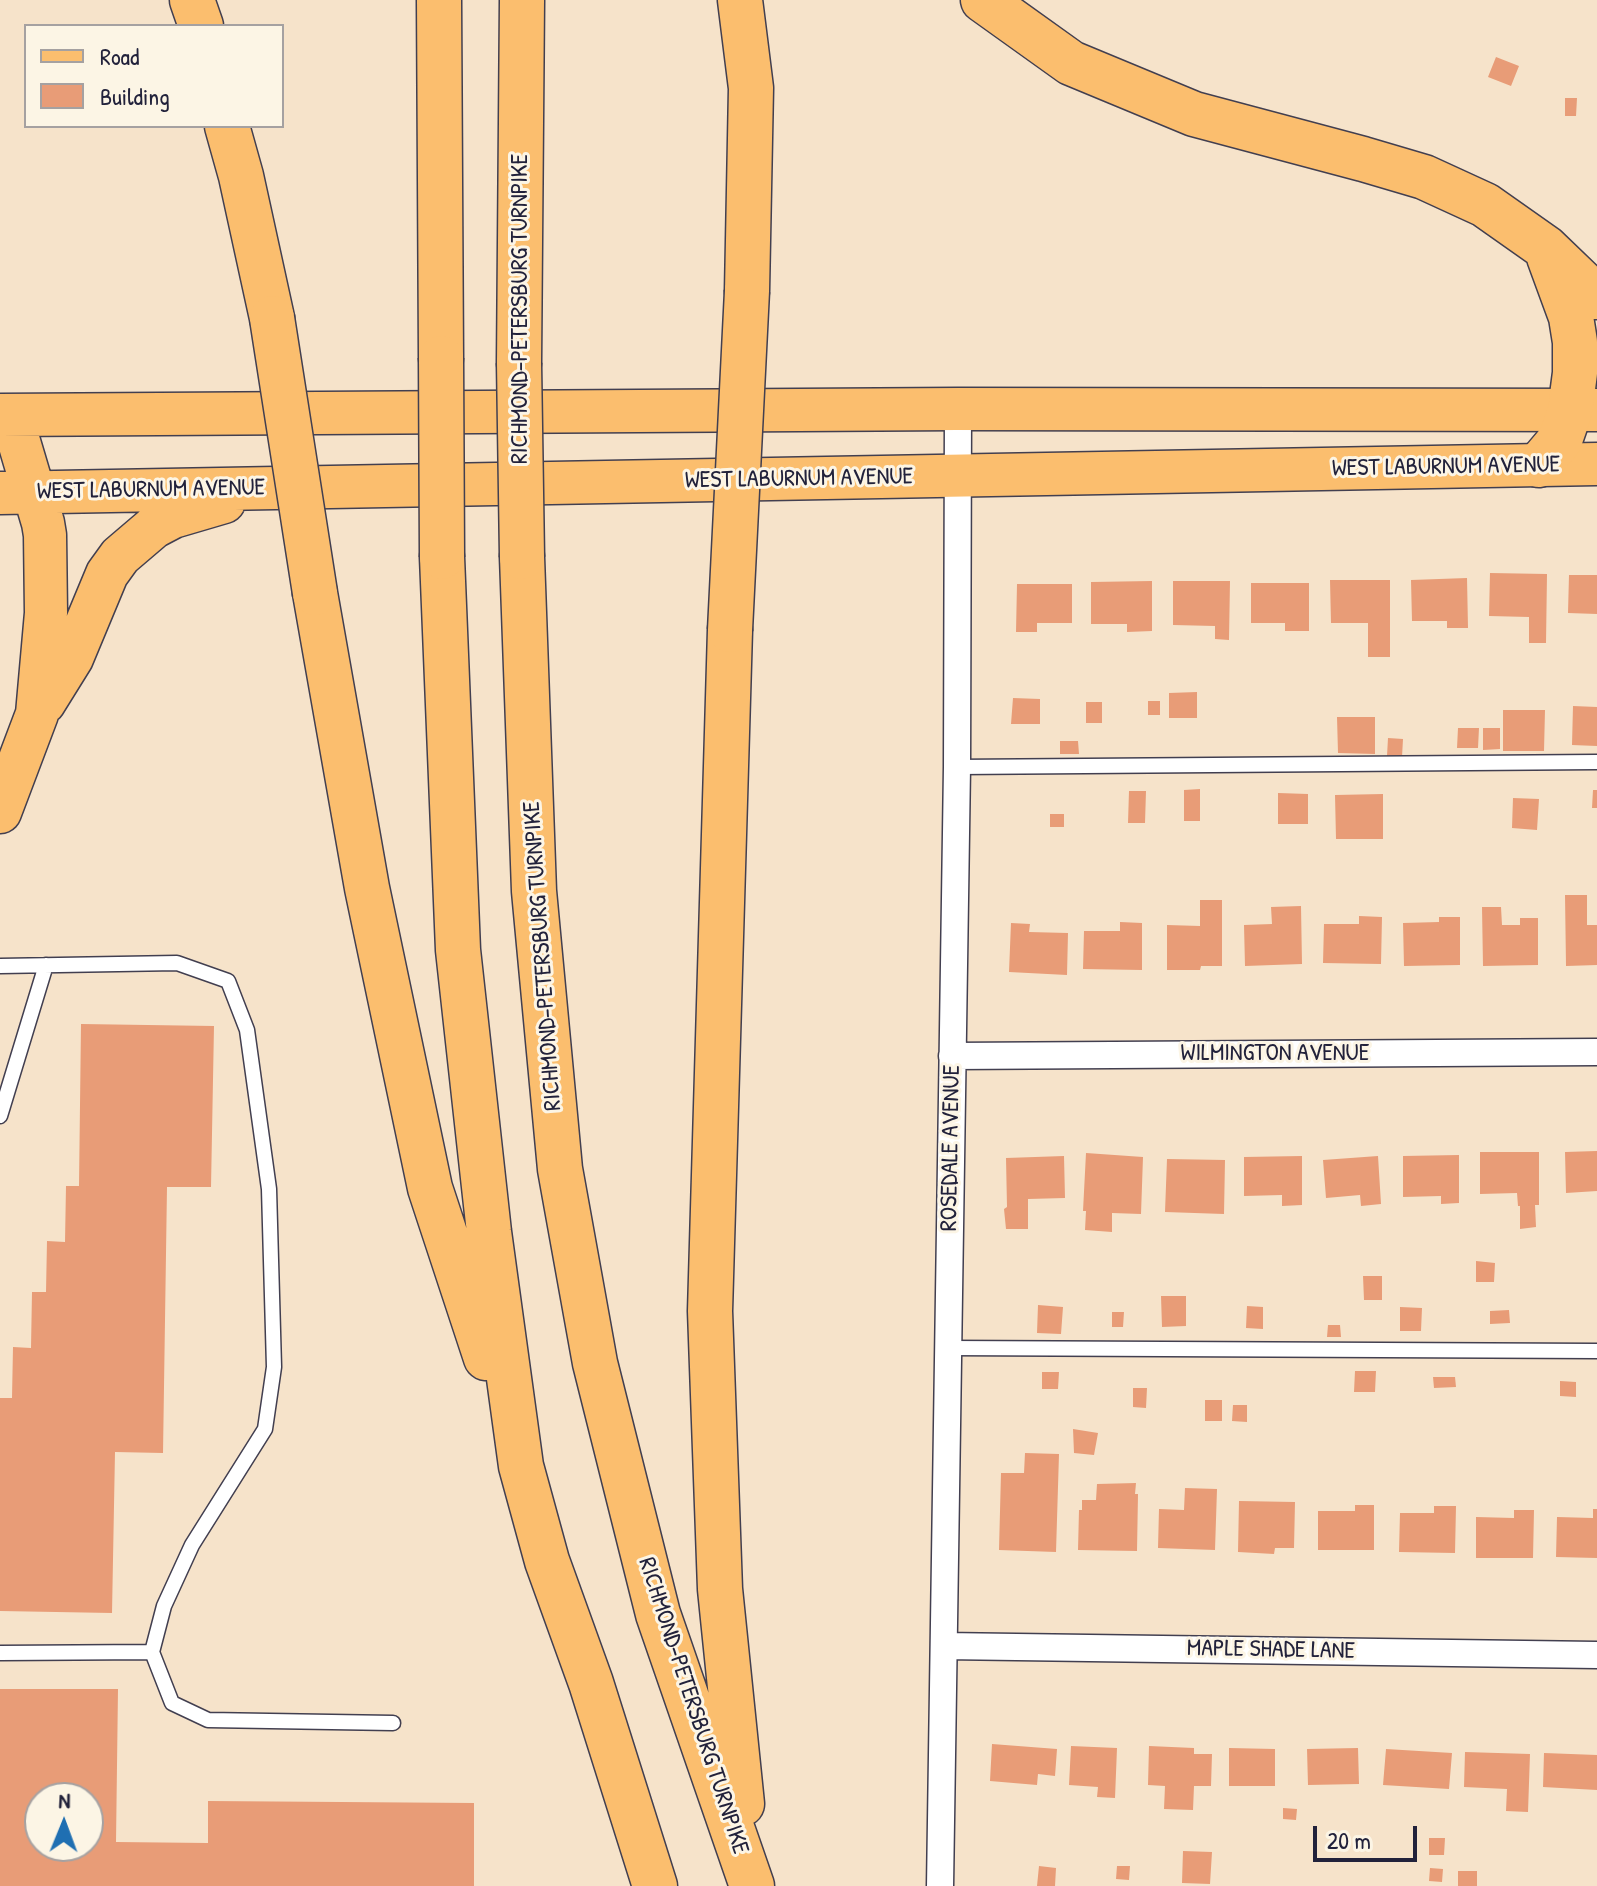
<!DOCTYPE html>
<style>
body{margin:0}
#map{position:relative;width:1597px;height:1886px;overflow:hidden;background:#f6e3ca;font-family:"Patrick Hand",sans-serif}
canvas{display:block}
.legend{position:absolute;left:24px;top:24px;width:260px;height:104px;box-sizing:border-box;background:#fcf5e5;border:2px solid #a5a1a1;margin:0;padding:10px 14px;list-style:none;font-size:24px;color:#22223b}
.legend li{display:flex;align-items:center;gap:16px;height:40px}
.legend b{width:40px;border:2px solid #a5a1a1}
.north{position:absolute;left:24px;top:1782px;width:80px;height:80px;box-sizing:border-box;background:#fcf5e5;border:2px solid #a5a1a1;border-radius:50%;rotate:1deg;font-size:22px;font-weight:700;line-height:32px;text-align:center;color:#22223b}
.north::after{content:'';display:block;margin:auto;width:28px;height:36px;background:#1f6fb2;clip-path:polygon(50% 0,100% 100%,50% 72%,0 100%)}
.scale{position:absolute;left:1313px;top:1826px;width:104px;height:36px;box-sizing:border-box;border:4px solid #22223b;border-top:0;padding-left:10px;font-size:24px;line-height:28px;white-space:nowrap;color:#22223b;-webkit-text-stroke:6px #fcf5e5;paint-order:stroke}
</style>
<div id="map">
<canvas width="1597" height="1886"></canvas>
<ul class="legend">
<li><b style="height:10px;background:#fbbe6e"></b>Road</li>
<li><b style="height:22px;background:#e89c77"></b>Building</li>
</ul>
<div class="north">N</div>
<div class="scale">20 m</div>
</div>
<script>
const c = document.querySelector('canvas').getContext('2d');
c.lineJoin = 'round';
function fillPath(path, color) {
  c.fillStyle = color;
  c.fill(path, 'evenodd');
}
function poly(rows) {
  const path = new Path2D();
  for (const r of rows) {
    path.moveTo(r[0], r[1]);
    for (let i = 2; i < r.length; i += 2) path.lineTo(r[i], r[i + 1]);
  }
  return path;
}
function stroke(path, color, width, dash) {
  c.strokeStyle = color;
  c.lineWidth = width;
  c.lineCap = dash ? 'butt' : 'round';
  c.setLineDash(dash || []);
  c.stroke(path);
}
function write(font, color, halo, rows, align = 'center') {
  c.font = font + ' "Patrick Hand",sans-serif';
  c.lineWidth = 6;
  c.setLineDash([]);
  c.textBaseline = 'middle';
  c.strokeStyle = halo;
  c.fillStyle = color;
  for (const [text, x, y, turn = 0] of rows) {
    c.save();
    c.translate(x, y);
    c.rotate((+turn || 0) * Math.PI / 180);
    c.textAlign = isNaN(turn) ? turn : align;
    if (halo) c.strokeText(text, 0, 0);
    c.fillText(text, 0, 0);
    c.restore();
  }
}
const building = poly([
 [1496,57,1519,66,1511,86,1488,77],
 [1565,98,1577,98,1576,116,1565,116],
 [1490,573,1547,574,1546,643,1529,643,1529,617,1489,616],
 [1569,575,1597,575,1597,614,1568,613],
 [1467,578,1468,628,1447,628,1447,621,1412,621,1411,580],
 [1330,580,1390,580,1390,657,1368,657,1368,623,1331,623],
 [1152,581,1152,631,1127,632,1127,624,1091,624,1091,582],
 [1173,581,1230,581,1229,640,1215,639,1215,626,1173,625],
 [1251,583,1309,583,1309,631,1285,631,1285,623,1251,623],
 [1017,584,1072,584,1072,623,1037,623,1037,632,1016,632],
 [1197,692,1197,718,1169,718,1169,693],
 [1013,698,1040,699,1040,724,1011,724],
 [1148,701,1160,701,1160,715,1148,715],
 [1086,702,1102,702,1102,723,1086,723],
 [1573,706,1597,707,1597,746,1572,745],
 [1503,710,1545,710,1544,751,1503,751],
 [1337,717,1375,717,1375,754,1338,753],
 [1458,728,1479,728,1478,748,1457,748],
 [1483,728,1500,728,1500,749,1483,750],
 [1388,738,1403,739,1402,757,1387,756],
 [1060,741,1078,741,1079,754,1060,754],
 [1200,789,1200,821,1184,821,1184,790],
 [1593,790,1597,790,1597,808,1592,808],
 [1129,791,1146,791,1145,823,1128,823],
 [1278,793,1308,794,1308,824,1278,824],
 [1383,794,1383,839,1336,839,1335,795],
 [1513,798,1539,799,1537,830,1512,828],
 [1050,814,1064,814,1064,827,1050,827],
 [1565,895,1587,895,1587,925,1597,925,1597,965,1566,966],
 [1200,900,1222,900,1222,966,1201,966,1200,970,1167,970,1167,925,1200,926],
 [1301,906,1302,964,1245,966,1244,925,1272,924,1271,907],
 [1482,907,1501,907,1502,925,1520,925,1520,918,1538,918,1538,965,1483,966],
 [1359,916,1382,917,1381,964,1323,963,1324,924,1359,924],
 [1439,917,1460,917,1460,965,1404,966,1403,923,1439,922],
 [1120,922,1142,923,1142,970,1083,969,1084,931,1120,931],
 [1011,923,1030,924,1029,932,1068,933,1067,975,1009,972],
 [81,1024,214,1026,211,1187,167,1187,163,1453,115,1452,112,1613,0,1611,0,1398,12,1398,13,1347,31,1348,32,1292,46,1292,47,1241,65,1242,66,1186,79,1186],
 [1597,1151,1597,1191,1566,1193,1565,1152],
 [1480,1152,1539,1152,1539,1205,1535,1205,1536,1227,1520,1229,1520,1206,1518,1206,1517,1193,1480,1194],
 [1086,1153,1143,1157,1141,1214,1112,1213,1112,1232,1085,1230,1086,1211,1083,1211],
 [1459,1155,1459,1203,1441,1204,1441,1196,1403,1197,1403,1156],
 [1064,1156,1065,1198,1028,1199,1028,1229,1006,1229,1004,1209,1007,1207,1006,1158],
 [1302,1156,1302,1205,1282,1206,1282,1195,1244,1196,1244,1157],
 [1378,1156,1381,1204,1361,1206,1360,1195,1326,1198,1323,1160],
 [1167,1159,1225,1160,1224,1214,1165,1212],
 [1476,1261,1495,1263,1494,1282,1476,1282],
 [1363,1276,1382,1276,1382,1300,1364,1300],
 [1161,1296,1186,1296,1186,1326,1162,1327],
 [1038,1305,1063,1307,1061,1334,1037,1333],
 [1247,1306,1263,1307,1263,1329,1246,1328],
 [1400,1307,1422,1308,1421,1331,1400,1331],
 [1509,1310,1510,1323,1490,1324,1490,1311],
 [1112,1312,1124,1312,1123,1327,1112,1327],
 [1328,1325,1340,1325,1341,1337,1327,1337],
 [1355,1371,1376,1371,1375,1392,1354,1392],
 [1042,1372,1059,1372,1058,1389,1042,1389],
 [1433,1377,1455,1377,1456,1387,1434,1388],
 [1560,1381,1576,1382,1576,1397,1560,1396],
 [1133,1388,1147,1388,1146,1408,1133,1407],
 [1205,1400,1222,1400,1222,1421,1205,1421],
 [1233,1405,1247,1405,1247,1422,1232,1421],
 [1073,1429,1098,1433,1094,1455,1074,1453],
 [1025,1453,1059,1454,1056,1552,999,1550,1001,1473,1024,1473],
 [1136,1483,1135,1494,1138,1494,1137,1551,1078,1550,1079,1510,1082,1510,1082,1500,1096,1500,1097,1484],
 [1185,1488,1217,1489,1215,1550,1158,1548,1159,1509,1184,1510],
 [1239,1501,1295,1502,1294,1548,1275,1548,1274,1554,1238,1552],
 [1355,1505,1374,1505,1374,1550,1318,1550,1318,1511,1355,1511],
 [1434,1506,1456,1506,1455,1553,1399,1552,1400,1513,1434,1513],
 [1593,1509,1597,1509,1597,1558,1556,1557,1557,1517,1593,1518],
 [1514,1510,1534,1510,1533,1558,1476,1558,1476,1517,1514,1518],
 [0,1689,118,1689,116,1842,208,1843,208,1801,474,1803,474,1886,0,1886],
 [40,1798,88,1798,88,1846,40,1846],
 [992,1744,1057,1749,1055,1776,1038,1774,1037,1785,990,1781],
 [1071,1746,1117,1748,1115,1798,1097,1797,1098,1787,1069,1785],
 [1149,1746,1194,1748,1194,1754,1212,1754,1211,1786,1194,1786,1193,1810,1164,1809,1165,1786,1148,1785],
 [1229,1748,1275,1749,1275,1786,1229,1786],
 [1358,1748,1359,1784,1308,1785,1307,1749],
 [1386,1749,1452,1753,1449,1789,1383,1785],
 [1465,1752,1530,1754,1528,1812,1506,1811,1507,1789,1464,1787],
 [1544,1753,1597,1755,1597,1790,1543,1787],
 [1283,1808,1297,1809,1296,1820,1283,1819],
 [1429,1838,1445,1838,1444,1855,1429,1855],
 [1183,1851,1212,1852,1210,1884,1182,1883],
 [1039,1866,1056,1868,1055,1886,1037,1886],
 [1117,1866,1130,1866,1129,1880,1116,1879],
 [1430,1868,1443,1869,1442,1882,1429,1881],
 [1458,1871,1477,1871,1477,1886,1458,1886]
]);
const service = poly([
 [957,767,1597,762],
 [0,966,177,963,228,981,247,1030,269,1189,274,1367,265,1429,192,1545,164,1606,152,1652,0,1653],
 [0,1116,46,965],
 [948,1348,1597,1351],
 [152,1652,172,1703,208,1720,393,1723]
]);
const minor = poly([
 [952,1056,1597,1052],
 [944,1646,1597,1655],
 [940,1886,957,767,958,409]
]);
const primary = poly([
 [0,415,958,409,1597,410],
 [0,493,1597,464],
 [44,703,72,658,107,574,120,556,154,527,173,517,224,502],
 [0,812,37,714,46,613,45,535,43,523,11,415]
]);
const motorway = poly([
 [192,0,201,26],
 [439,0,441,358],
 [740,0,751,88,747,291],
 [983,0,1071,63,1194,114,1363,159,1424,177,1485,205,1546,248,1597,297],
 [227,126,241,176,272,318],
 [519,363,522,0],
 [1539,465,1560,440,1570,411,1575,373,1575,342,1571,317,1549,257],
 [442,557,458,950,489,1232,521,1466,547,1561,591,1683,655,1886],
 [522,557,534,891,560,1169,595,1363,658,1614,752,1886],
 [315,593,367,888,430,1188,486,1358],
 [730,630,710,1311,720,1589,742,1804]
]);
const motorwayBridge = poly([
 [272,318,315,593],
 [441,358,442,557],
 [519,363,522,557],
 [730,630,747,291]
]);
const streetNames = [
 ["RICHMOND-PETERSBURG TURNPIKE",521,309,-90],
 ["WEST LABURNUM AVENUE",1446,467,-1],
 ["WEST LABURNUM AVENUE",799,479,-1],
 ["WEST LABURNUM AVENUE",151,490,-1],
 ["RICHMOND-PETERSBURG TURNPIKE",543,956,-94],
 ["WILMINGTON AVENUE",1275,1054],
 ["ROSEDALE AVENUE",951,1148,-89],
 ["MAPLE SHADE LANE",1271,1650,1],
 ["RICHMOND-PETERSBURG TURNPIKE",693,1706,72]
];
fillPath(building, '#e89c77');
stroke(service, '#423f50', 17);
stroke(minor, '#423f50', 29);
stroke(primary, '#423f50', 45);
stroke(motorway, '#423f50', 47);
stroke(service, '#fff', 14);
stroke(minor, '#fff', 26);
stroke(primary, '#fbbe6e', 42);
stroke(motorway, '#fbbe6e', 44);
stroke(motorwayBridge, '#423f50', 47, []);
stroke(motorwayBridge, '#fbbe6e', 44);
write('24px', '#22223b', '#fcf5e5', streetNames);
</script>
